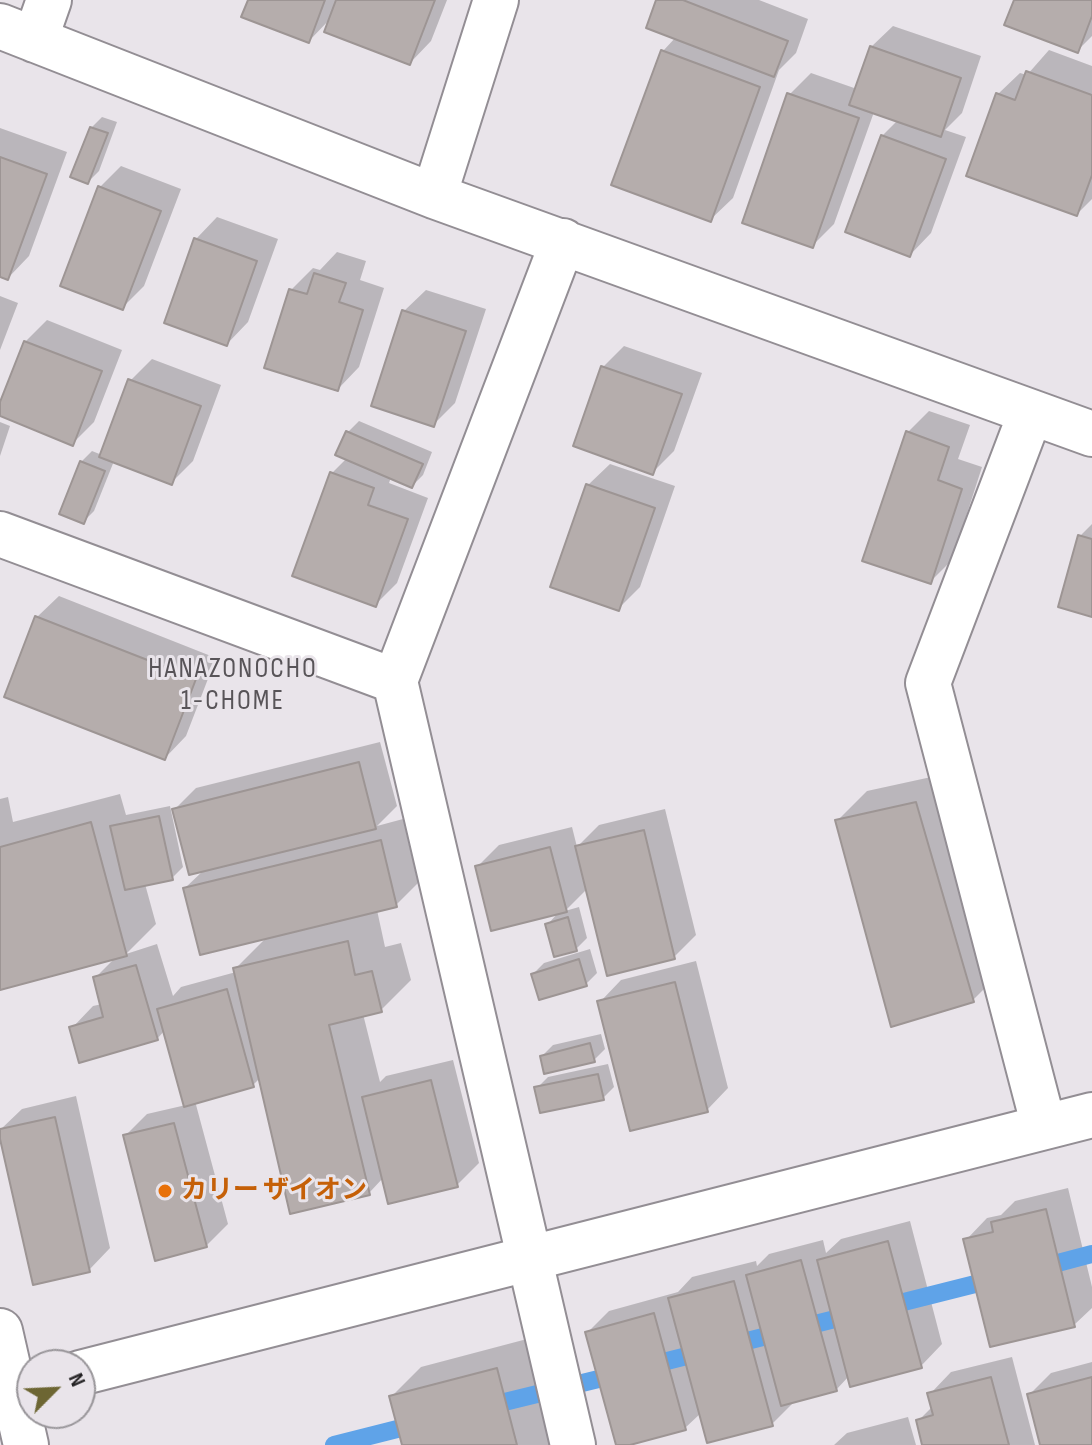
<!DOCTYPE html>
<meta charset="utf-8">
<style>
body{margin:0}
#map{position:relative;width:1092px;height:1445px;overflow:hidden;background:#e9e4ea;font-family:"Sofia Sans Condensed",sans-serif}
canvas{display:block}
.north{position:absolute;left:16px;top:1349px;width:80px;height:80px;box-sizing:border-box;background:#e9e4ea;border:2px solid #99969a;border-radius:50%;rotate:66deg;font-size:22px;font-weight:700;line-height:32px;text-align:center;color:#222022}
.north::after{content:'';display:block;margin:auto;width:28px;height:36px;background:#6d6633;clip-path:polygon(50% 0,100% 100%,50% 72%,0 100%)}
</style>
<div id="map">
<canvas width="1092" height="1445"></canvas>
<div class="north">N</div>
</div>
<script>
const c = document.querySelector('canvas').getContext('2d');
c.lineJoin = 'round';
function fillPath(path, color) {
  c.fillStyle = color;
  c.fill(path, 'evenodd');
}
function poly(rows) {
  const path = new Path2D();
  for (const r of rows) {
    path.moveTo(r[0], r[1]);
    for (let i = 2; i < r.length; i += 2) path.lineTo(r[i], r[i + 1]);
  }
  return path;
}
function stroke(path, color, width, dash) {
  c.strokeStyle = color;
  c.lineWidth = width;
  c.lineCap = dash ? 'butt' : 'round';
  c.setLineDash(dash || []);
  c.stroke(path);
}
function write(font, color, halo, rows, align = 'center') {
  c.font = font + ' "Sofia Sans Condensed","Noto Sans JP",sans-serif';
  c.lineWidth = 6;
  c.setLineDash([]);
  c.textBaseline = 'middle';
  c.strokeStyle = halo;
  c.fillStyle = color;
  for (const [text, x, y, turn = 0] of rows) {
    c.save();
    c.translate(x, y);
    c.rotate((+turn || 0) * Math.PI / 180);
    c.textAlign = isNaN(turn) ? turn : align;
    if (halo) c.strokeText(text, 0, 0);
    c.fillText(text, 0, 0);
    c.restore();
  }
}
const shadow = poly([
 [250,0,447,0,431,41,410,63,331,18,309,41],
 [659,0,759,0,808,19,796,53,779,70,733,198,711,219,663,51,676,37],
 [1016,0,1092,0,1092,36,1078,50],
 [893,26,981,56,962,113,945,130,966,137,931,233,910,255,882,136,898,120,874,112,834,224,812,246,789,95,811,73,857,89,871,47],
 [1049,50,1092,66,1092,199,1077,214,998,94,1020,73,1027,75],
 [102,117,117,122,99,171,88,182,91,128],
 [0,128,67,152,29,256,8,278,0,275],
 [121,166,181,189,144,286,122,308,100,187],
 [217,217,278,239,248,322,227,344,196,239],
 [337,252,366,261,360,280,384,288,359,367,338,389,291,290,313,268,320,270],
 [426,290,486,309,455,403,433,425,404,311],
 [0,296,18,303,0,350],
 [47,320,122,350,94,422,72,444,0,414,0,407,25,342],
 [624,346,702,373,674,451,652,473,603,367],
 [152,359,221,385,193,461,172,482,114,461,94,511,83,522,81,462,92,451,102,455,130,381],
 [929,411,970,425,958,459,982,467,952,560,930,582,908,432],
 [359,421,432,452,423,475,412,486,391,477,389,483,428,498,397,583,376,604,332,473,347,458,348,432],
 [0,422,10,426,0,456],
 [610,464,675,486,640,587,618,609,588,485],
 [1092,524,1092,615,1080,536],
 [59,596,216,658,186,736,165,758,37,617],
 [380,742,397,806,377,826,403,819,418,883,396,905,377,910,385,947,401,943,411,980,381,1010,363,1014,380,1082,386,1076,453,1060,479,1163,457,1185,383,1178,369,1193,260,1078,253,1085,195,1101,228,1224,206,1246,125,1136,147,1114,186,1105,165,1030,157,1039,72,1028,93,1006,102,1004,95,978,117,956,0,988,0,799,8,797,13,822,120,794,126,815,170,806,183,867,172,878,145,884,156,924,126,954,157,944,173,996,181,987,236,972,235,969,268,936,185,888,204,870,173,811,196,788],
 [945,774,1002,971,973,1000,837,821,867,791],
 [665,809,696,935,674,957,587,889,565,911,579,907,587,938,576,949,547,925,559,912,477,867,499,845,572,827,577,847,599,825],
 [590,949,597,973,586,984,533,974,544,963],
 [696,961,728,1088,707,1110,600,1002,621,980],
 [601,1034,605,1049,594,1060,542,1056,553,1045],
 [608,1064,614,1087,603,1098,537,1088,548,1077],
 [76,1096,110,1248,89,1270,0,1130,22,1109],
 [1068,1188,1092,1287,1092,1308,1074,1325,966,1240,987,1218,1001,1215,1015,1201],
 [910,1221,942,1344,921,1366,849,1376,836,1390,794,1402,772,1424,701,1413,685,1428,618,1445,588,1332,609,1311,678,1292,692,1277,756,1261,757,1266,769,1254,823,1240,826,1253,841,1239],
 [527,1339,554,1445,404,1445,391,1397,421,1367],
 [1012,1357,1035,1445,924,1445,918,1421,933,1406,930,1394,951,1372],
 [1092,1362,1092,1445,1042,1445,1029,1395,1051,1373],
 [908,1417,916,1445,834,1445,847,1433]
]);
const stream = poly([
 [1035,1269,1092,1254],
 [880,1308,999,1278],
 [643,1367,855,1314],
 [484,1407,619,1374],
 [334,1445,421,1423]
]);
const building = poly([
 [248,0,325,0,309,43,241,17,248,0],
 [336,0,435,0,410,65,324,32,336,0],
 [656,0,683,0,788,41,774,77,646,28,656,0],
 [1014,0,1092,0,1092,16,1078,53,1004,25,1014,0],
 [870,46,961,78,941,137,849,105,870,46],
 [661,50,760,87,711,222,611,185,661,50],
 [1026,71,1092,95,1092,175,1077,216,966,176,996,93,1015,100,1026,71],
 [787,93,859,118,813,248,742,223,787,93],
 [90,127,108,133,88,184,70,177,90,127],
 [881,135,946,159,910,257,845,232,881,135],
 [0,157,47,174,8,280,0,277,0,157],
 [98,186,161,211,123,310,60,286,98,186],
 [194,238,257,261,227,346,164,323,194,238],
 [314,273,346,283,339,302,363,310,338,391,264,368,289,289,307,294,314,273],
 [402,310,466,331,434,427,371,406,402,310],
 [24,341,102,371,73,446,0,416,0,402,24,341],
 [601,366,682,394,653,475,573,446,601,366],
 [128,379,201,406,172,485,99,457,128,379],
 [346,431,423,464,412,488,335,455,346,431],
 [906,431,949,447,938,480,962,489,931,584,862,561,906,431],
 [80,461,105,471,84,524,59,514,80,461],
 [330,472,374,488,368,505,408,519,376,607,292,576,330,472],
 [586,484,655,508,619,611,550,587,586,484],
 [1078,535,1092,539,1092,617,1058,607,1078,535],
 [35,616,196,679,165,760,4,697,35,616],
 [359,762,376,829,189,875,172,809,359,762],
 [916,802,974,1002,891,1027,835,820,916,802],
 [159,816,173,880,125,890,110,826,159,816],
 [91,822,127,956,0,990,0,847,91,822],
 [644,830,675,959,607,976,575,846,644,830],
 [381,840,397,907,200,955,183,888,381,840],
 [550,847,567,912,491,931,475,866,550,847],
 [568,917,577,951,554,957,545,924,568,917],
 [348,941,355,975,372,971,382,1012,329,1025,370,1195,290,1214,233,968,348,941],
 [579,959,587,986,539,1000,531,974,579,959],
 [136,965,158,1040,79,1063,69,1027,103,1017,93,977,136,965],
 [675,982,708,1112,630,1131,597,1001,675,982],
 [227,989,254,1087,184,1107,157,1009,227,989],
 [590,1043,595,1062,544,1074,540,1056,590,1043],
 [598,1074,604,1100,540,1113,534,1087,598,1074],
 [431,1080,458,1187,388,1204,362,1097,431,1080],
 [55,1117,90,1272,33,1285,0,1139,0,1129,55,1117],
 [174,1123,207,1247,155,1261,123,1135,174,1123],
 [1046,1209,1075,1327,990,1347,963,1239,993,1232,991,1222,1046,1209],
 [888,1241,922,1368,850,1387,817,1260,888,1241],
 [801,1260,837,1391,781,1406,746,1275,801,1260],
 [734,1281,773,1426,707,1443,668,1298,734,1281],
 [654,1313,686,1430,630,1445,616,1445,585,1332,654,1313],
 [497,1368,517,1445,402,1445,389,1396,497,1368],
 [991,1377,1009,1445,922,1445,916,1420,933,1415,927,1393,991,1377],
 [1092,1377,1092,1445,1040,1445,1027,1394,1092,1377]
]);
const minor = poly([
 [0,26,434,196,1092,434],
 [35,40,49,0],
 [434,196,496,0],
 [563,241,395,681,573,1445],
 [1031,412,928,683,1044,1127],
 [0,534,395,681],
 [0,1331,26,1445],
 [80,1373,1092,1115]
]);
const markers = [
 [165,1191,8,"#e8710a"]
];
const foodNames = [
 ["カリー ザイオン",181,1191]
];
const neighbourhoodNames = [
 ["HANAZONOCHO",233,670],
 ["1-CHOME",233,702]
];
fillPath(shadow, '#0003');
stroke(stream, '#5fa3e8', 18);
fillPath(building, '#b5adac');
stroke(building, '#9d9594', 2);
stroke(minor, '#938e94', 48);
stroke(minor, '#fff', 44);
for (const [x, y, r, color] of markers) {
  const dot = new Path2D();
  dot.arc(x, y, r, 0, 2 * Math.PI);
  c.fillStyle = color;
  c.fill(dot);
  stroke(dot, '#e9e4ea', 3);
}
write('bold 26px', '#c56008', '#e9e4ea', foodNames, 'left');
c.letterSpacing = '2px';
write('28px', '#585458', '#e9e4ea', neighbourhoodNames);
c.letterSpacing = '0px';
</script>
